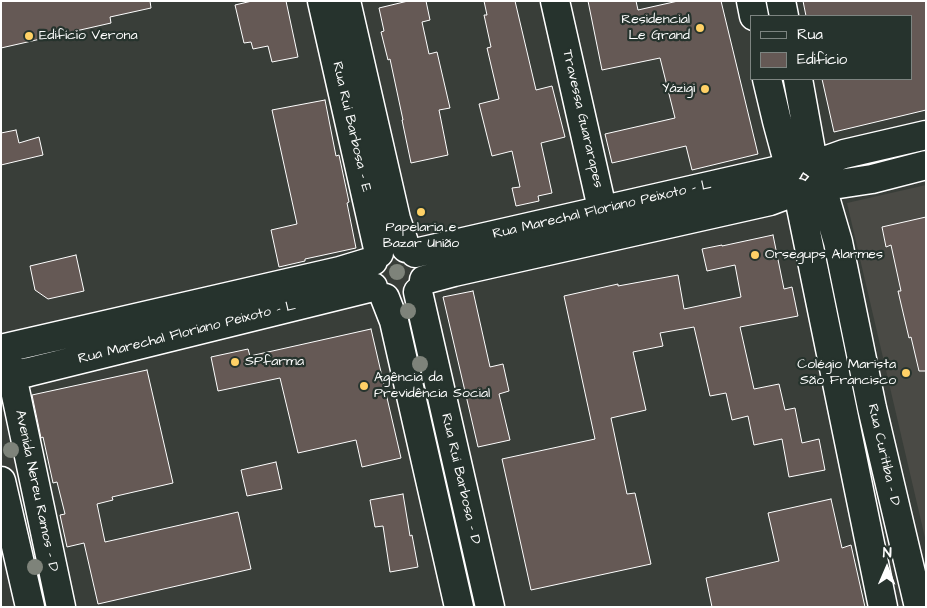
<!DOCTYPE html>
<meta charset="utf-8">
<style>
body{margin:0}
#map{position:relative;width:927px;height:608px;overflow:hidden;background:#393e39;font-family:"Architects Daughter",sans-serif}
canvas{display:block}
.frame{position:absolute;inset:0;border:2px solid #fff;pointer-events:none}
.legend{position:absolute;left:750px;top:15px;width:162px;height:65px;box-sizing:border-box;background:#26332d;border:1px solid #7d8581;margin:0;padding:6px 9px;list-style:none;font-size:15px;color:#fff}
.legend li{display:flex;align-items:center;gap:10px;height:25px}
.legend b{width:25px;border:1px solid #7d8581}
.north{position:absolute;left:862px;top:543px;width:50px;height:50px;-webkit-text-stroke:4px #26332d;paint-order:stroke;rotate:1deg;font-size:14px;font-weight:700;line-height:20px;text-align:center;color:#fff}
.north::after{content:'';display:block;margin:auto;width:18px;height:22px;background:#fff;clip-path:polygon(50% 0,100% 100%,50% 72%,0 100%)}
</style>
<div id="map">
<canvas width="927" height="608"></canvas>
<div class="frame"></div>
<ul class="legend">
<li><b style="height:6px;background:#26332d"></b>Rua</li>
<li><b style="height:14px;background:#655955"></b>Edifício</li>
</ul>
<div class="north">N</div>
</div>
<script>
const c = document.querySelector('canvas').getContext('2d');
c.lineJoin = 'round';
function fillPath(path, color) {
  c.fillStyle = color;
  c.fill(path, 'evenodd');
}
function poly(rows) {
  const path = new Path2D();
  for (const r of rows) {
    path.moveTo(r[0], r[1]);
    for (let i = 2; i < r.length; i += 2) path.lineTo(r[i], r[i + 1]);
  }
  return path;
}
function stroke(path, color, width, dash) {
  c.strokeStyle = color;
  c.lineWidth = width;
  c.lineCap = dash ? 'butt' : 'round';
  c.setLineDash(dash || []);
  c.stroke(path);
}
function write(font, color, halo, rows, align = 'center') {
  c.font = font + ' "Architects Daughter",sans-serif';
  c.lineWidth = 4.5;
  c.setLineDash([]);
  c.textBaseline = 'middle';
  c.strokeStyle = halo;
  c.fillStyle = color;
  for (const [text, x, y, turn = 0] of rows) {
    c.save();
    c.translate(x, y);
    c.rotate((+turn || 0) * Math.PI / 180);
    c.textAlign = isNaN(turn) ? turn : align;
    if (halo) c.strokeText(text, 0, 0);
    c.fillText(text, 0, 0);
    c.restore();
  }
}
const built = poly([
 [926,185,926,542,847,203]
]);
const building = poly([
 [1,1,150,1,151,8,110,17,111,23,1,48,1,1],
 [252,1,286,1,298,57,272,62,268,46,253,49,251,42,244,43,235,5,252,1],
 [408,1,426,1,430,20,422,22,429,54,437,52,450,108,439,110,448,155,411,163,402,120,403,120,390,59,388,60,381,32,384,31,379,8,408,1],
 [484,1,515,1,536,90,552,86,565,137,541,143,552,193,538,196,539,201,516,206,512,188,520,187,512,151,492,156,479,104,499,99,487,48,491,47,484,15,487,15,484,1],
 [588,1,636,1,638,10,678,1,721,1,758,154,692,170,686,146,612,163,605,134,675,118,660,58,602,70,588,1],
 [803,1,926,1,926,110,834,132,822,79,911,79,911,16,806,16,803,1],
 [325,100,336,156,339,155,349,202,347,203,356,248,305,259,305,261,279,267,271,230,297,224,272,110,325,100],
 [16,130,19,143,39,137,43,155,1,165,1,133,16,130],
 [926,217,926,371,919,371,911,337,909,338,898,291,901,291,891,245,886,247,882,227,926,217],
 [773,235,784,289,792,287,798,316,740,327,754,389,779,384,785,410,795,408,802,443,819,439,825,470,789,477,782,439,754,445,748,416,732,420,726,393,710,396,694,327,660,333,663,346,633,352,646,410,611,418,627,494,635,493,651,564,531,590,502,459,595,439,564,296,618,284,618,286,678,275,684,309,741,297,735,265,707,271,702,249,722,245,722,246,773,235],
 [76,255,84,291,48,299,35,290,30,266,76,255],
 [473,291,490,367,503,364,509,391,499,394,510,440,478,447,443,297,473,291],
 [371,329,401,458,362,467,356,440,298,453,280,378,218,391,211,357,248,349,250,356,371,329],
 [147,370,173,483,112,497,113,500,97,504,105,542,238,512,251,569,98,604,84,543,67,547,60,515,65,514,57,482,53,483,43,437,41,438,32,395,147,370],
 [276,462,282,489,247,496,241,470,276,462],
 [403,494,410,536,412,535,418,567,390,572,383,526,375,527,370,500,403,494],
 [831,499,842,548,851,545,865,607,712,607,706,578,779,561,768,513,831,499]
]);
const minor = poly([
 [322,1,379,253],
 [346,1,396,219,406,248],
 [555,1,606,226],
 [751,1,754,16],
 [781,1,784,16],
 [767,79,777,121,787,158,791,165],
 [798,79,813,162],
 [816,164,844,154,926,135],
 [821,184,839,184,872,179,926,165],
 [818,188,826,201,838,242,872,408,919,607],
 [798,193,883,607],
 [415,253,775,171,788,170],
 [424,280,454,272,770,201,794,192],
 [418,292,490,607],
 [385,298,394,321,459,607],
 [1,349,340,271,373,261],
 [7,359,15,390,61,607],
 [1,378,29,372,373,287],
 [1,481,30,607]
]);
const trees = [
 [397,272],
 [408,311],
 [420,364],
 [11,450],
 [35,567]
];
const markers = [
 [700,28,5,"#ffd166"],
 [29,36,5,"#ffd166"],
 [705,89,5,"#ffd166"],
 [421,212,5,"#ffd166"],
 [755,255,5,"#ffd166"],
 [235,362,5,"#ffd166"],
 [906,373,5,"#ffd166"],
 [364,386,5,"#ffd166"]
];
const poiNames = [
 ["Residencial",690,20,"right"],
 ["Le Grand",690,36,"right"],
 ["Edifício Verona",39,36],
 ["Yázigi",695,89,"right"],
 ["Papelaria e",421,228,"center"],
 ["Bazar União",421,244,"center"],
 ["Orsegups Alarmes",765,255],
 ["SPfarma",245,362],
 ["Colégio Marista",896,365,"right"],
 ["São Francisco",896,381,"right"],
 ["Agência da",374,378],
 ["Previdência Social",374,394]
];
const streetNames = [
 ["Travessa Guararapes",582,119,77],
 ["Rua Rui Barbosa - E",351,127,77],
 ["Rua Marechal Floriano Peixoto - L",602,210,-13],
 ["Rua Marechal Floriano Peixoto - L",187,333,-14],
 ["Rua Curitiba - D",883,455,77],
 ["Rua Rui Barbosa - D",460,479,77],
 ["Avenida Nereu Ramos - D",36,491,78]
];
fillPath(built, '#4a4a45');
fillPath(building, '#655955');
stroke(building, '#fff', 1);
stroke(minor, '#fff', 31);
stroke(minor, '#26332d', 28);
c.fillStyle = '#7e837a';
for (const [x, y] of trees) {
  c.beginPath();
  c.arc(x, y, 8, 0, 2 * Math.PI);
  c.fill();
}
for (const [x, y, r, color] of markers) {
  const dot = new Path2D();
  dot.arc(x, y, r, 0, 2 * Math.PI);
  c.fillStyle = color;
  c.fill(dot);
  stroke(dot, '#26332d', 2);
}
write('14px', '#fff', '#26332d', poiNames, 'left');
write('14px', '#fff', '#26332d', streetNames);
</script>
